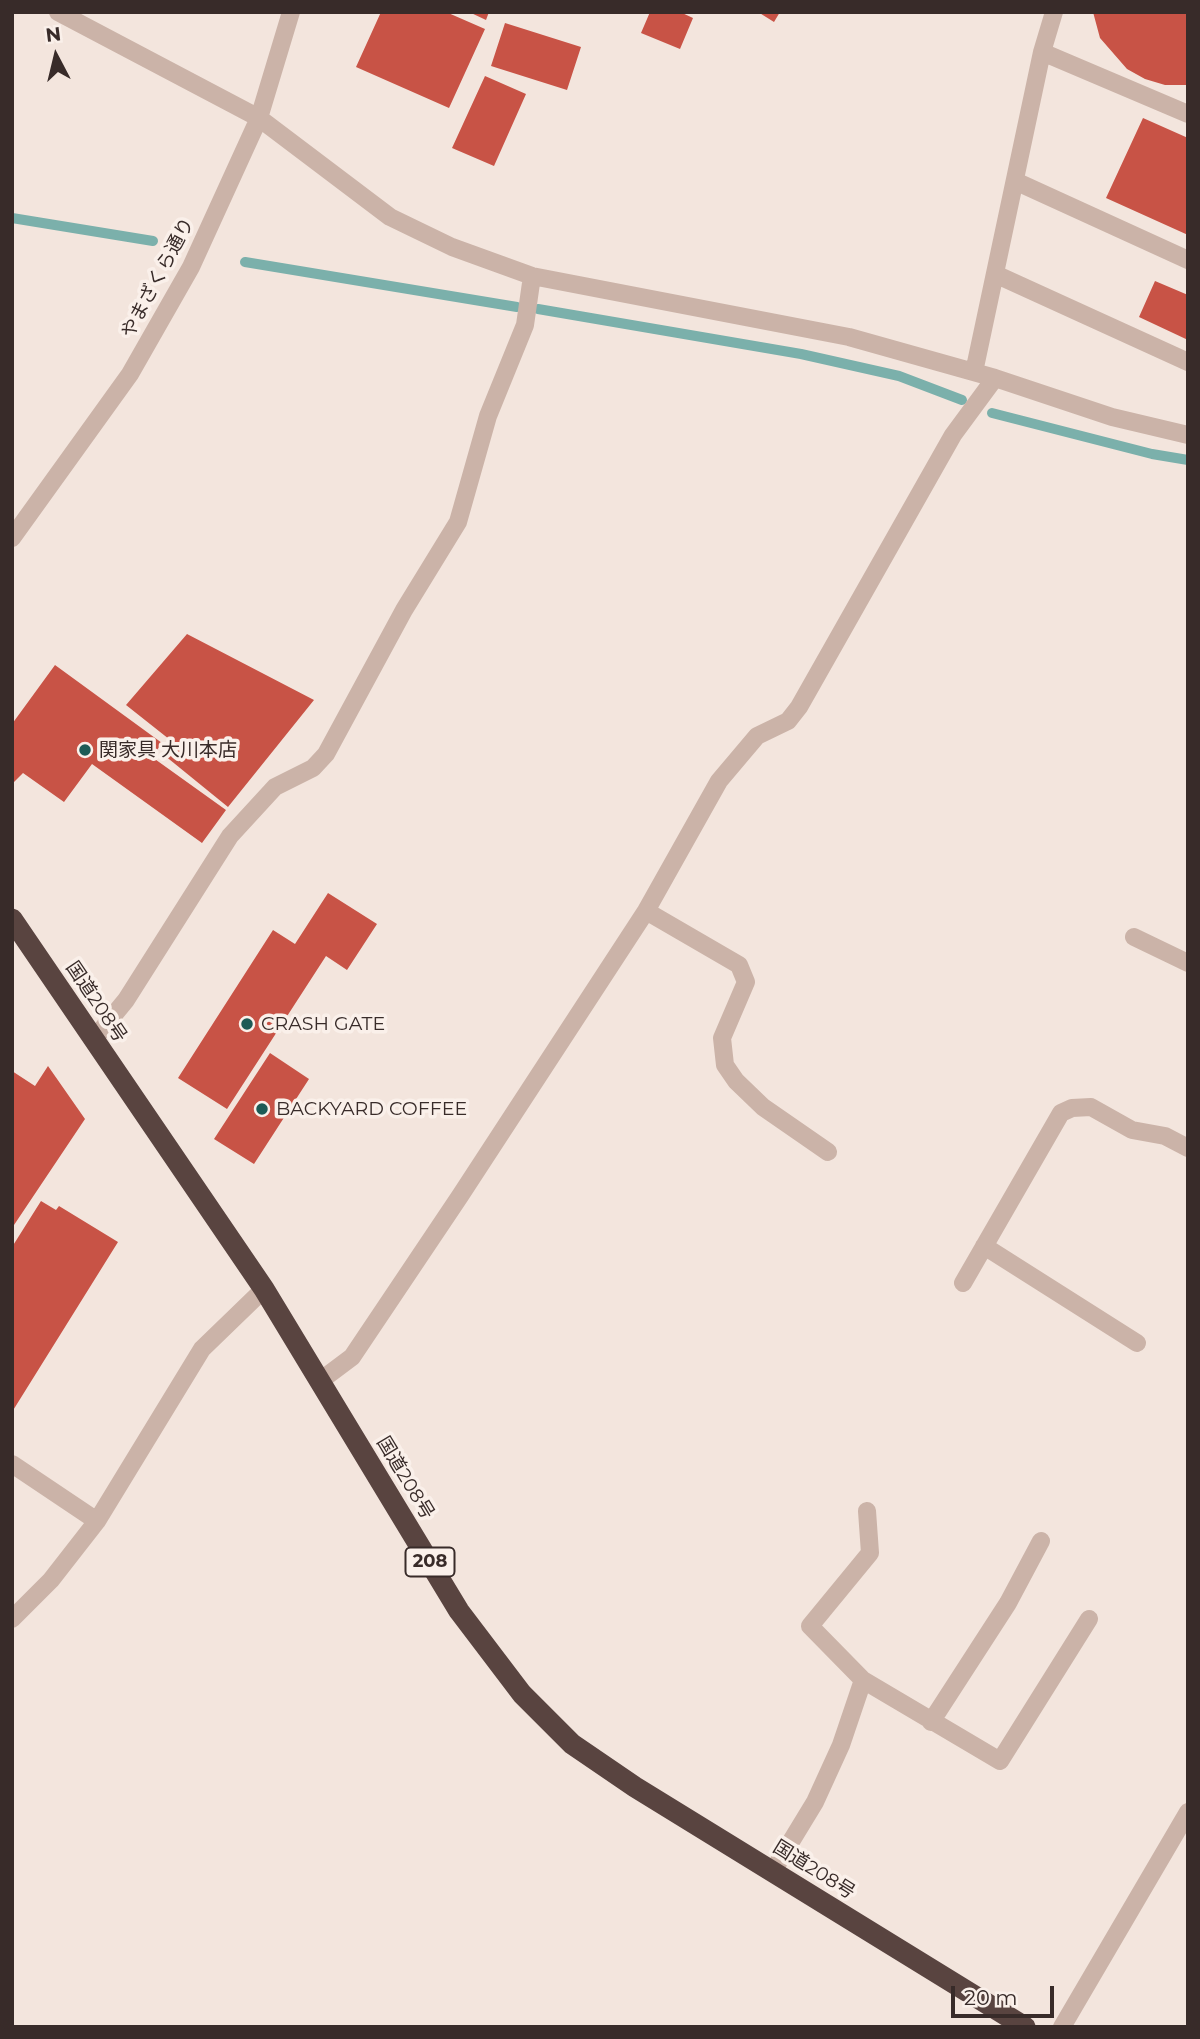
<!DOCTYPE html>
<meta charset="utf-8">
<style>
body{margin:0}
#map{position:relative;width:1200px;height:2039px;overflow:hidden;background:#f3e5dd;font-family:Montserrat,sans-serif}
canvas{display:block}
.frame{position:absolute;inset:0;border:14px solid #382b29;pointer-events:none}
.north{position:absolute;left:21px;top:21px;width:70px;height:70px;-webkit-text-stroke:5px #faf0ea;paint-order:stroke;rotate:353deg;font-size:19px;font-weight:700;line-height:28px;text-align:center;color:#382b29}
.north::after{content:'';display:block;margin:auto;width:24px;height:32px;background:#382b29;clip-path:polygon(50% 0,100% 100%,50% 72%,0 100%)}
.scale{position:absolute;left:951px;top:1986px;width:103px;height:32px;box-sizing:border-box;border:4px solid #382b29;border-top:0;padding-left:9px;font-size:21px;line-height:24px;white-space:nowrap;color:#382b29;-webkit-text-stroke:5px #faf0ea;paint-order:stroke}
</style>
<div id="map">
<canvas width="1200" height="2039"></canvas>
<div class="frame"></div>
<div class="north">N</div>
<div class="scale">20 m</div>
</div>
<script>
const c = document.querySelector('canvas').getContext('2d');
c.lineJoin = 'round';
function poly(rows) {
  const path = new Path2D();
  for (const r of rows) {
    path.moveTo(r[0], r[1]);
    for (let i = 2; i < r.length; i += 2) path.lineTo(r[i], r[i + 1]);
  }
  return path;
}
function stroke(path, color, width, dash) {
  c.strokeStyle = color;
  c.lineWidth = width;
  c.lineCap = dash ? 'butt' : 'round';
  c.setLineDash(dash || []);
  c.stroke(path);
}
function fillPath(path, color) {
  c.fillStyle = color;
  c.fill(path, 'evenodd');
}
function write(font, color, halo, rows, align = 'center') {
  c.font = font + ' Montserrat,"Noto Sans JP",sans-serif';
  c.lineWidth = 7;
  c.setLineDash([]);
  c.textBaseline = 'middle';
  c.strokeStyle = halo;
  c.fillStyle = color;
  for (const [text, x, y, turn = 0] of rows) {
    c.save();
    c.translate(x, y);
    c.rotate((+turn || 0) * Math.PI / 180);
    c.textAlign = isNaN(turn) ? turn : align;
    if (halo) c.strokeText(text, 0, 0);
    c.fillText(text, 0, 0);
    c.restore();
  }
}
const stream = poly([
 [12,218,153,241],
 [245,262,517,307],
 [538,309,801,354,899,376,962,400],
 [992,413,1152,454,1188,460]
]);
const building = poly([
 [381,12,446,12,485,29,449,108,356,67],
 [469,12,489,12,486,20],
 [650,12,680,12,693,18,680,49,641,33],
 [758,12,780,12,774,22],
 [1093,12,1188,12,1188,85,1165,85,1145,79,1127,69,1100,38],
 [505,23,581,47,567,90,491,66],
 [485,76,526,94,494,166,452,148],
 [1143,118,1188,138,1188,235,1106,198],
 [1155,281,1188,295,1188,340,1139,317],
 [187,634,314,700,228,807,164,755,174,743,126,705],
 [55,665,162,743,152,757,226,810,202,843,92,764,64,802,23,773,12,784,12,724],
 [328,893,377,924,347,970,326,956,227,1109,178,1078,273,930,295,944],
 [270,1053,309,1079,254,1164,214,1139],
 [48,1066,85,1119,12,1228,12,1071,35,1086],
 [41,1201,56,1210,59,1206,118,1242,12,1412,12,1247]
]);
const minor = poly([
 [58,12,259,118,390,217,452,247,532,276,849,337,995,378,1112,417,1188,435],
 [1042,52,1188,114],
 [1015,181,1188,260],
 [995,274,1188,362],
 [974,372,1042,52,1054,12],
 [12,538,130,374,191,267,259,118,291,12],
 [646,911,739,965,746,982,722,1038,725,1065,736,1081,763,1107,828,1152],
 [1134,937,1188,963],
 [94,1039,126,1000,230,836,275,787,313,768,326,754,404,610,458,522,488,416,525,325,532,276],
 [984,1246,1137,1343],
 [963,1283,1061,1113,1072,1108,1091,1107,1132,1130,1165,1136,1188,1148],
 [320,1381,352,1357,460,1196,646,911,719,781,757,736,788,721,799,707,953,435,995,378],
 [12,1464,97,1521],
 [867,1511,870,1553,810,1626,863,1680,1000,1761,1089,1619],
 [12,1619,51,1580,97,1521,202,1349,264,1289],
 [931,1722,1008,1603,1041,1541],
 [773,1871,815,1802,841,1745,863,1680],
 [1062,2027,1188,1812]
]);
const highway = poly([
 [12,919,264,1289,459,1611,522,1694,572,1744,635,1787,1025,2027]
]);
const markers = [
 [85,750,7,"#1d5b56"],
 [247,1024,7,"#1d5b56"],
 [262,1109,7,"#1d5b56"]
];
const shields = [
 [430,1562,49]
];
const shieldNames = [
 ["208",430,1562]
];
const streetNames = [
 ["やまざくら通り",158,278,-62],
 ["国道208号",96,1002,56],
 ["国道208号",405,1478,59],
 ["国道208号",814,1870,32]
];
const poiNames = [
 ["関家具 大川本店",99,750],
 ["CRASH GATE",261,1024],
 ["BACKYARD COFFEE",276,1109]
];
stroke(stream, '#7bb0ab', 10);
fillPath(building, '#c85346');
stroke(minor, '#cbb3a8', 18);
stroke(highway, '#594440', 21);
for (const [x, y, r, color] of markers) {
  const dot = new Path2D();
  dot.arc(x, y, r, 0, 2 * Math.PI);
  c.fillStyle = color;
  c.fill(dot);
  stroke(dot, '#faf0ea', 2.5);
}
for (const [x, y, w] of shields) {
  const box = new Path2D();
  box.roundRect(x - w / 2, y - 14.5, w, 29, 5);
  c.fillStyle = '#faf0ea';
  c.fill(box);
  stroke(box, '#382b29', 2);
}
write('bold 18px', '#382b29', null, shieldNames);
write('19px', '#382b29', '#faf0ea', streetNames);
write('19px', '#382b29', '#faf0ea', poiNames, 'left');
</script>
